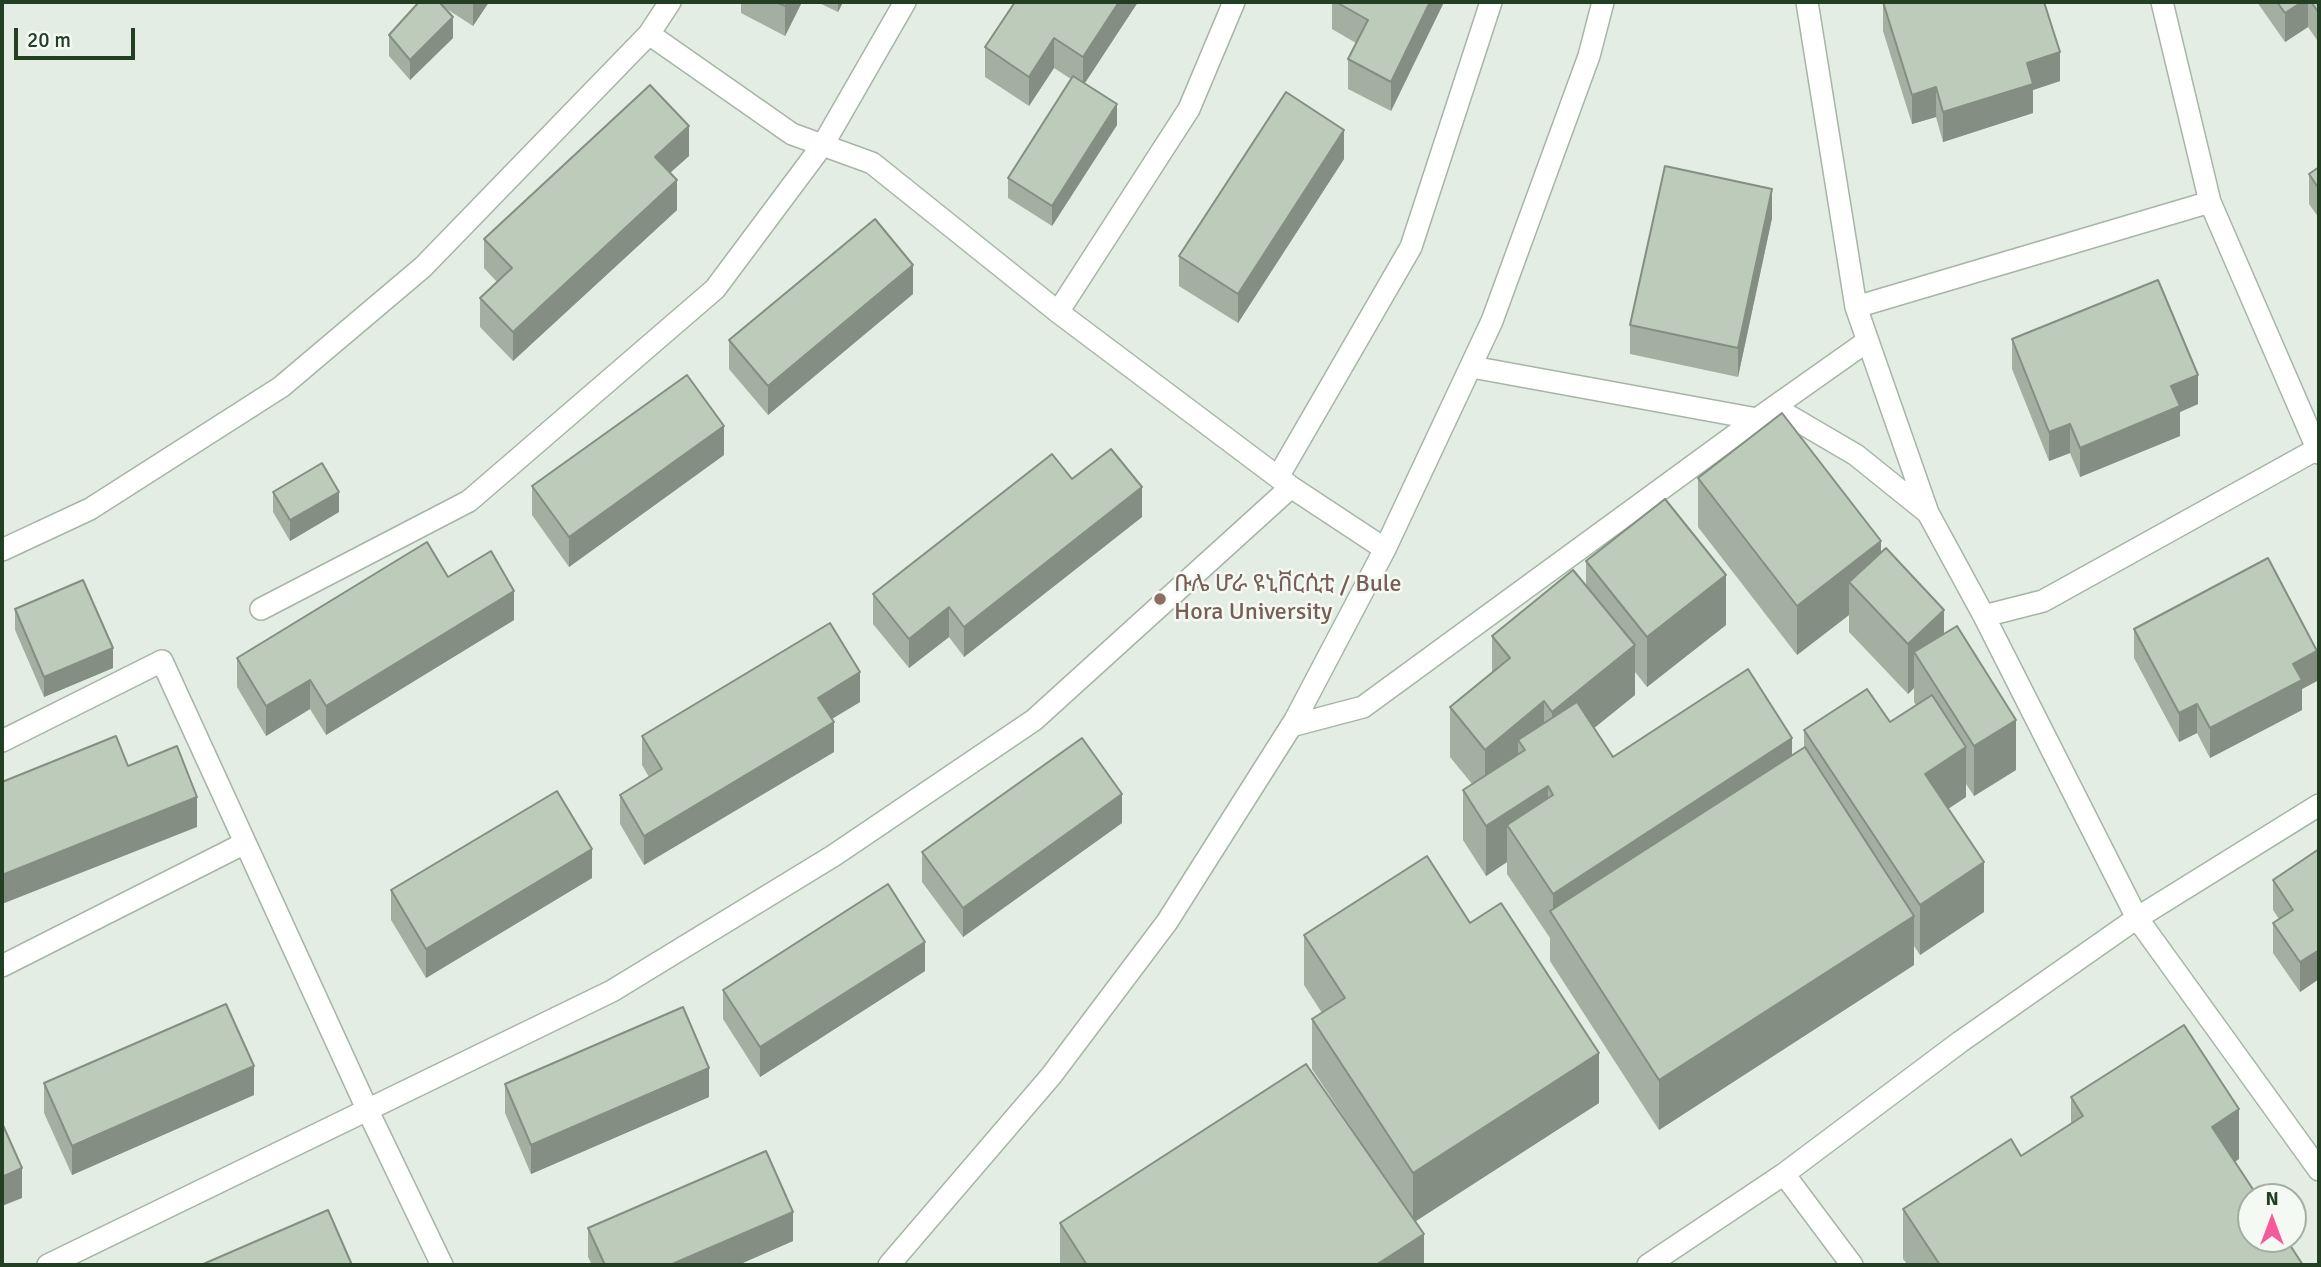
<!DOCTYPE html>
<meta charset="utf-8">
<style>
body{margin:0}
#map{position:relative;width:2321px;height:1267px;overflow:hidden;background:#e4ede3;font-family:Signika,sans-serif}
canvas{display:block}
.frame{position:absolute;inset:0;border:4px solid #223f24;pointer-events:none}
.north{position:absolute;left:2237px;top:1183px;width:70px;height:70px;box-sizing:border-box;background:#f5f9f4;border:2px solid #a1afa1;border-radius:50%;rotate:0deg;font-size:19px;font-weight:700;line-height:28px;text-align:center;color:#223f24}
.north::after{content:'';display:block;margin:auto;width:24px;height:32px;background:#f55a9b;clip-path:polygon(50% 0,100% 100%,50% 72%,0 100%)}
.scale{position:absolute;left:14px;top:28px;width:121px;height:32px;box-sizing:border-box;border:4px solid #223f24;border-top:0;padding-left:9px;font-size:21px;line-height:24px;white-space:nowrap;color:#223f24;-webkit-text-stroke:5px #f5f9f4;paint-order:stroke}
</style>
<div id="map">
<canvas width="2321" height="1267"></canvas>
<div class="frame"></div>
<div class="north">N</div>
<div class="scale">20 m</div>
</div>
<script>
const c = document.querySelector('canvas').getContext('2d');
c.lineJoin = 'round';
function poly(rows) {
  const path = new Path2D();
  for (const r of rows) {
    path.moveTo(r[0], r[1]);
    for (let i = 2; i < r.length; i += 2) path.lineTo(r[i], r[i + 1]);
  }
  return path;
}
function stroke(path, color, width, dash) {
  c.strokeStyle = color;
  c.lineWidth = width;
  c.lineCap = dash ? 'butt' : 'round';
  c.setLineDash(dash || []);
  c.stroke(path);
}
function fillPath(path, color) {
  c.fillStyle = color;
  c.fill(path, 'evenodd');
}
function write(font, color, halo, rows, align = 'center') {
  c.font = font + ' Signika,"Noto Sans Ethiopic",sans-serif';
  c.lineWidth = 5;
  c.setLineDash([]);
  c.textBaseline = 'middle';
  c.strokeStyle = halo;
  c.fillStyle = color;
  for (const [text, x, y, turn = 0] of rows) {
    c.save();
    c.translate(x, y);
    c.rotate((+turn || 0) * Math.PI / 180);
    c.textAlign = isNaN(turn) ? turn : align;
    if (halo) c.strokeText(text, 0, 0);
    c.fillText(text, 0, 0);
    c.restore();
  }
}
const street = poly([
 [1807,2,1856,307,1928,513,1984,616,2137,918,2319,1170],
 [2162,2,2210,202,2319,453],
 [649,34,792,134,872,163,1058,312,1291,487,1385,549],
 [1856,307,2210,202],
 [1058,312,1189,109,1234,2],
 [1472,367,1757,419,1866,342],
 [1774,407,1856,455,1928,513],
 [1278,477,1411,247,1491,2],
 [2,550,90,509,281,387,423,267,649,34,670,2],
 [261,609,469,501,715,289,824,143,905,2],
 [1984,616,2043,601,2319,448],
 [1291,726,1363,707,1757,419],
 [2,741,162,661,368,1111,442,1265],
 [2,966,245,843],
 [1784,1174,1852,1265],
 [48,1265,612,991,833,856,1034,720,1291,487],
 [889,1265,1051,1076,1167,922,1295,720,1385,549,1492,321,1589,56,1603,2],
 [1648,1265,1784,1174,1960,1042,2137,918,2319,805]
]);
const wall = poly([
 [419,2,489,2,473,26,442,6,453,38,410,80,389,56,389,35],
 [741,2,802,2,785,36,741,13],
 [817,2,843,2,838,12],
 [1015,2,1138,2,1084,84,1117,125,1052,226,1008,198,1008,178,1071,79,1054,68,1029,106,985,77,985,47],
 [1332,2,1444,2,1391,111,1348,89,1348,59,1356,43,1332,29],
 [1883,2,2060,81,2033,90,2033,113,1943,142,1936,117,1912,124,1883,31],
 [2257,2,2319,2,2319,43,2308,27,2285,42],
 [689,156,670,173,677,210,513,361,480,327,480,298,497,282,484,268,484,239],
 [1344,159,1238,323,1179,286,1179,256],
 [2319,167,2319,218,2309,204,2309,174],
 [1772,218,1738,377,1630,354,1630,325],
 [913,294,768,415,729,369,729,340],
 [2012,339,2198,404,2180,412,2180,436,2080,477,2070,453,2049,461,2012,369],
 [724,455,569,567,532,515,532,486],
 [1698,478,1881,553,1944,634,2016,770,1974,796,1966,784,1966,797,1948,809,1984,912,1920,955,1914,946,1914,965,1659,1130,1550,961,1550,938,1507,874,1507,862,1486,876,1463,840,1463,790,1472,784,1450,757,1450,707,1492,673,1492,636,1586,586,1586,561,1726,625,1647,687,1635,672,1635,695,1594,728,1613,757,1792,755,1804,747,1804,730,1890,722,1916,705,1914,702,1914,688,1908,694,1849,632,1849,615,1797,655,1698,527],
 [1072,479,1142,517,964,657,949,637,909,668,873,624,873,594],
 [273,492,339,512,290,541,273,512],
 [448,577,514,620,326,735,310,709,266,736,237,687,237,658],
 [15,609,113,668,44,697,15,630],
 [2134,629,2317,681,2302,689,2302,710,2210,758,2197,733,2179,742,2134,658],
 [860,702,832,719,834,752,644,865,620,824,620,795,649,777,642,765,642,736],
 [1122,823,963,937,922,882,922,852],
 [2319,849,2319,979,2300,992,2273,953,2273,923,2279,919,2273,910,2273,880],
 [592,878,426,978,391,920,391,890],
 [1470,923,1599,1103,1415,1221,1424,1265,1060,1265,1060,1223,1362,1144,1312,1069,1312,1019,1322,1013,1304,985,1304,935],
 [925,971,760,1077,723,1019,723,990],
 [44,1083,254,1095,72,1175,44,1113],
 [505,1084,709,1097,531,1174,505,1113],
 [2071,1097,2239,1159,2235,1162,2303,1265,1908,1265,1903,1259,1903,1209,2021,1156,2071,1124],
 [588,1228,793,1241,738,1265,592,1265,588,1257]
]);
const shadedWall = poly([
 [473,2,489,2,473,26],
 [787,2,802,2,785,36,785,6],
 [838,2,843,2,838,12],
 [1119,2,1138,2,1083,86,1083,57],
 [1430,2,1444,2,1391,111,1391,82],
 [2302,2,2308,2,2308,27,2285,42,2285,13],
 [453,17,453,38,410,80,410,60],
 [1054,38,1054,68,1029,106,1029,77],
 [2060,52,2060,81,2033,90,2033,113,1943,142,1943,112,2027,63],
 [1936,87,1936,117,1912,124,1912,95],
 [1117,104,1117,125,1052,226,1052,206],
 [689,126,689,156,655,186,655,157],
 [1344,130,1344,159,1238,323,1238,294],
 [677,180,677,210,513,361,513,332],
 [1772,189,1772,218,1738,377,1738,348],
 [913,265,913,294,768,415,768,386],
 [2198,375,2198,404,2180,412,2180,436,2080,477,2080,448,2171,386],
 [2070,424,2070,453,2049,461,2049,432],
 [724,426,724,455,569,567,569,537],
 [1142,487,1142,517,964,657,964,627],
 [339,492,339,512,290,541,290,520],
 [1881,541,1881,591,1849,582,1849,615,1797,655,1797,606],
 [1726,575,1726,625,1647,687,1647,637],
 [514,591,514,620,326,735,326,706],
 [949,607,949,637,909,668,909,639],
 [1944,610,1944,659,1914,652,1914,688,1908,694,1908,644],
 [1635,645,1635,695,1552,762,1552,712],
 [113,648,113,668,44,697,44,677],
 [2317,651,2317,681,2302,689,2302,710,2210,758,2210,728,2293,664],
 [860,672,860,702,818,727,818,698],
 [310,680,310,709,266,736,266,706],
 [1544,701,1544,751,1518,740,1518,772,1485,799,1485,750],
 [2197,704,2197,733,2179,742,2179,713],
 [2016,720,2016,770,1974,796,1974,746],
 [834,722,834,752,644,865,644,836],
 [1792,738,1792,787,1553,916,1553,894],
 [1966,747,1966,797,1925,824,1925,774],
 [1548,786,1548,836,1507,825,1507,862,1486,876,1486,826],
 [1122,794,1122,823,963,937,963,908],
 [197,797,197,827,2,904,2,875],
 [592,849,592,878,426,978,426,949],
 [1984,862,1984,912,1920,955,1920,905],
 [1914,916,1914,965,1659,1130,1659,1080],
 [925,942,925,971,760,1077,760,1047],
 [2319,950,2319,979,2300,992,2300,962],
 [1599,1053,1599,1103,1413,1223,1413,1173],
 [254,1066,254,1095,72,1175,72,1146],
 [709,1068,709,1097,531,1174,531,1145],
 [2239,1109,2239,1159,2212,1176,2212,1127],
 [22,1168,22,1198,2,1206,2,1177],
 [793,1212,793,1241,738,1265,670,1265],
 [1424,1234,1424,1265,1376,1265]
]);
const building = poly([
 [419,2,439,2,453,17,410,60,389,35,419,2],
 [776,2,787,2,785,6,776,2],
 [1015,2,1119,2,1083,57,1054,38,1029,77,985,47,1015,2],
 [1336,2,1430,2,1391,82,1348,59,1368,20,1336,2],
 [1883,2,2044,2,2060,52,2027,63,2033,84,1943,112,1936,87,1912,95,1883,2],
 [2277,2,2302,2,2285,13,2277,2],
 [2311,2,2319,2,2319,13,2311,2],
 [1073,76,1117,104,1052,206,1008,178,1073,76],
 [650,85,689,126,655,157,677,180,513,332,480,298,512,268,484,239,650,85],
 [1286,92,1344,130,1238,294,1179,256,1286,92],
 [1665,166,1772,189,1738,348,1630,325,1665,166],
 [2319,167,2319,189,2309,174,2319,167],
 [875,219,913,265,768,386,729,340,875,219],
 [2158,280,2198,375,2171,386,2180,406,2080,448,2070,424,2049,432,2012,339,2158,280],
 [687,375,724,426,569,537,532,486,687,375],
 [1782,413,1881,541,1797,606,1698,478,1782,413],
 [1111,449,1142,487,964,627,949,607,909,639,873,594,1052,454,1072,479,1111,449],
 [322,463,339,492,290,520,273,492,322,463],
 [1665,499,1726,575,1647,637,1586,561,1665,499],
 [427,542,448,577,491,551,514,591,326,706,310,680,266,706,237,658,427,542],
 [1886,548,1944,610,1908,644,1849,582,1886,548],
 [2268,558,2317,651,2293,664,2302,680,2210,728,2197,704,2179,713,2134,629,2268,558],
 [1573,570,1635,645,1552,712,1544,701,1485,750,1450,707,1510,658,1492,636,1573,570],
 [83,580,113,648,44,677,15,609,83,580],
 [830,623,860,672,818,698,834,722,644,836,620,795,662,769,642,736,830,623],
 [1957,626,2016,720,1974,746,1914,652,1957,626],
 [1748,669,1792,738,1553,894,1507,825,1553,795,1548,786,1486,826,1463,790,1525,750,1518,740,1577,702,1613,757,1748,669],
 [1867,689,1890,722,1932,695,1966,747,1925,774,1984,862,1920,905,1804,730,1867,689],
 [116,736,128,766,177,746,197,797,2,875,2,782,116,736],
 [1082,738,1122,794,963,908,922,852,1082,738],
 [1805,747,1914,916,1659,1080,1550,911,1805,747],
 [557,791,592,849,426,949,391,890,557,791],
 [2319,849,2319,950,2300,962,2273,923,2293,910,2273,880,2319,849],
 [1427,856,1470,923,1501,903,1599,1053,1413,1173,1312,1019,1345,998,1304,935,1427,856],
 [888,884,925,942,760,1047,723,990,888,884],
 [226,1004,254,1066,72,1146,44,1083,226,1004],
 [683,1007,709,1068,531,1145,505,1084,683,1007],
 [2184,1025,2239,1109,2212,1127,2258,1197,2251,1197,2251,1239,2286,1239,2303,1265,1940,1265,1903,1209,2011,1139,2021,1156,2083,1116,2071,1097,2184,1025],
 [1306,1064,1424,1234,1376,1265,1087,1265,1060,1223,1306,1064],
 [2,1123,22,1168,2,1177,2,1123],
 [766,1151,793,1212,670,1265,605,1265,588,1228,766,1151],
 [328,1210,352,1265,201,1265,328,1210]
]);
const markers = [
 [1160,599,7,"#8d6e63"]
];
const educationNames = [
 ["ቡሌ ሆራ ዩኒቨርሲቲ / Bule",1174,585],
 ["Hora University",1174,613]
];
stroke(street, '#a6b5a6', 24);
stroke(street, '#fff', 21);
fillPath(wall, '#a3afa1');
fillPath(shadedWall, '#848e83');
fillPath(building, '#bdcbbb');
stroke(building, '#848e83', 2);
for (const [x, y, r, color] of markers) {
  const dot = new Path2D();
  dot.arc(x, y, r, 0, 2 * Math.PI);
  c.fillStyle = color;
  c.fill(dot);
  stroke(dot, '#f5f9f4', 2.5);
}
write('24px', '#785e54', '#f5f9f4', educationNames, 'left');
</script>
